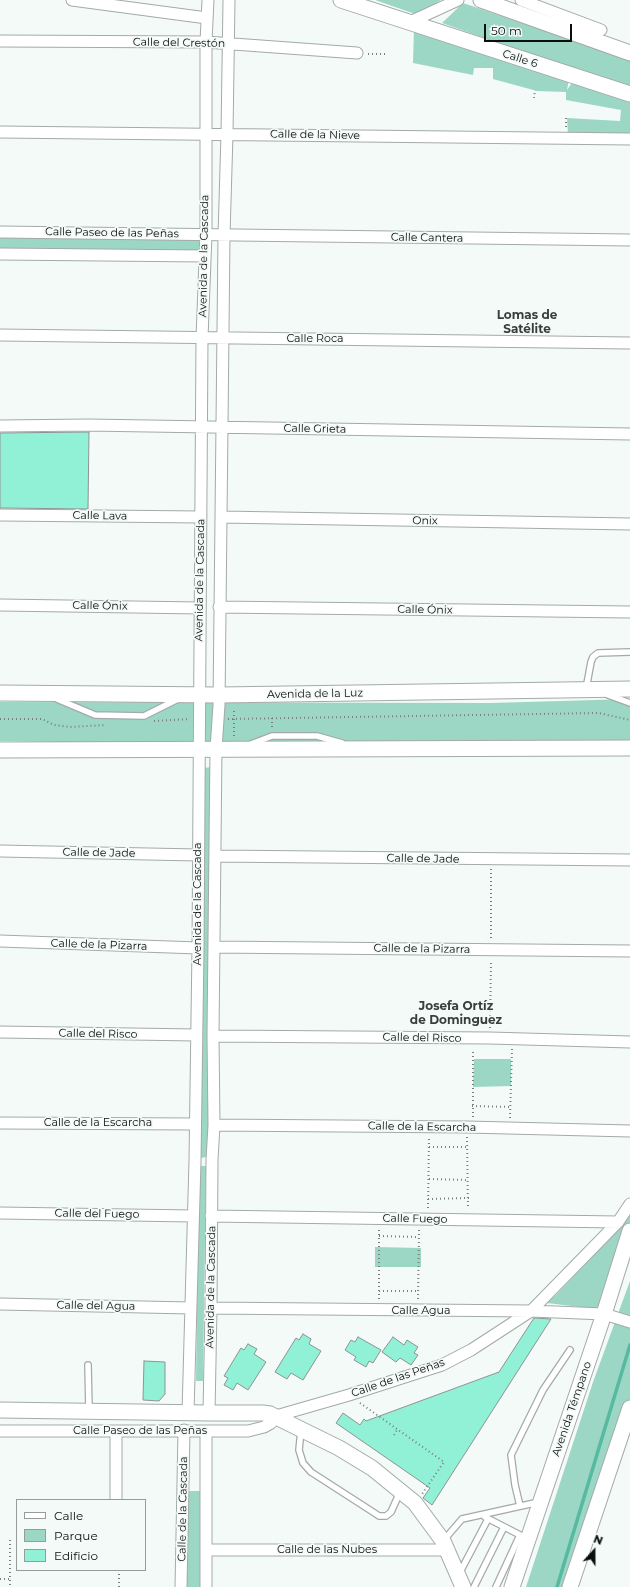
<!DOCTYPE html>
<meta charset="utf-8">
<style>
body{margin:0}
#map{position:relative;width:630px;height:1587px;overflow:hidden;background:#f3faf8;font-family:Montserrat,sans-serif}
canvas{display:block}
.legend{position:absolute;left:16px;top:1499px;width:130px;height:72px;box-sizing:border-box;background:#f3faf8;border:1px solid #979c9a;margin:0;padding:5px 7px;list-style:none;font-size:12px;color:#0c0e0d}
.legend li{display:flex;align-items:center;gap:8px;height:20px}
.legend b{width:20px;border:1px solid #979c9a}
.north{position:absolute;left:574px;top:1531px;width:40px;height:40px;-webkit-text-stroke:3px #f3faf8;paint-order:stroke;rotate:21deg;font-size:11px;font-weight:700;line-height:16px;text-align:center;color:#0c0e0d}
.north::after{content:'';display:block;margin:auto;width:14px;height:18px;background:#0c0e0d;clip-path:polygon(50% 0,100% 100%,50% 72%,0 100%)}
.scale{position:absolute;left:484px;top:24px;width:88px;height:18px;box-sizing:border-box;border:2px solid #0c0e0d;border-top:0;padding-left:5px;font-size:12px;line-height:14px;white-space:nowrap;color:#0c0e0d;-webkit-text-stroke:3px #f3faf8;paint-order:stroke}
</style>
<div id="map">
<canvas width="630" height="1587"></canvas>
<ul class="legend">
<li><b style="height:5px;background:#fff"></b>Calle</li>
<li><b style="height:11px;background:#9cd7c6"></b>Parque</li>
<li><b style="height:11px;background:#90f1d7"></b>Edificio</li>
</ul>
<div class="north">N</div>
<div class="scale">50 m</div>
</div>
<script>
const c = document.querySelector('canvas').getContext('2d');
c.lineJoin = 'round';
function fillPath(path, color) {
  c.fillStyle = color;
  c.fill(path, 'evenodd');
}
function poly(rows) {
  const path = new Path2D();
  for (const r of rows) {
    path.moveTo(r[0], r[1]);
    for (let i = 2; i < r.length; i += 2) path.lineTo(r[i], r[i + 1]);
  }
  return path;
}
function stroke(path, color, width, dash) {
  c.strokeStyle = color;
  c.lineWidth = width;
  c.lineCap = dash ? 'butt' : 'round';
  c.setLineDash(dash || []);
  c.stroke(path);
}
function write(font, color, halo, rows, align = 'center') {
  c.font = font + ' Montserrat,sans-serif';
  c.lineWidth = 3.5;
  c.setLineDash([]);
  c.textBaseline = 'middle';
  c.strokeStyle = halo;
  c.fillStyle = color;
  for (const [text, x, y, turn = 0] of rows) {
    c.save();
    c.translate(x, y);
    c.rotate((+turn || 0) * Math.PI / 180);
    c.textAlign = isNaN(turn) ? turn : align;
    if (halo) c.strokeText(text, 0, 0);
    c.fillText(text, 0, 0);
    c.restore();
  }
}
const green = poly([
 [375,0,441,0,418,15],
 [463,3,630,60,630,89,442,23],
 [414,28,569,79,567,90,573,81,630,102,630,135,568,135,567,118,620,121,621,110,566,100,566,92,537,91,493,79,493,68,474,68,473,75,413,63],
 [0,234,204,237,204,252,0,251],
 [630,699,630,740,180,744,0,741,0,702,491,703],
 [212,767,208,1157,200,1158,204,854,203,768],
 [474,1059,511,1059,511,1086,473,1087],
 [199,1166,206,1166,203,1381,196,1381],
 [630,1214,630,1225,604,1310,547,1303,557,1294,621,1227],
 [375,1247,421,1248,421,1267,375,1267],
 [630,1281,630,1408,570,1587,526,1587,593,1382],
 [186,1491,202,1491,203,1587,187,1587]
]);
const stream = poly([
 [557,1587,630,1345]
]);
const building = poly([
 [89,432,88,509,0,508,0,433,89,432],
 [534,1318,551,1319,432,1505,423,1498,430,1488,336,1423,343,1413,360,1425,364,1419,366,1421,499,1372,534,1318],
 [303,1334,311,1339,309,1344,321,1351,303,1380,291,1373,287,1379,275,1372,296,1338,299,1340,303,1334],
 [358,1337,381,1350,373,1363,369,1361,366,1367,354,1360,356,1357,345,1350,351,1340,355,1342,358,1337],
 [393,1337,404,1345,407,1340,418,1347,414,1353,418,1355,411,1365,400,1358,396,1362,382,1352,393,1337],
 [248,1344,257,1349,254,1354,266,1362,248,1390,237,1383,233,1390,224,1385,228,1378,224,1376,241,1348,244,1350,248,1344],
 [144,1361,165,1362,165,1394,159,1401,143,1400,144,1361]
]);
const path = poly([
 [368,54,388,54],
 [534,98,535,90],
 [566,118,566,127],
 [0,719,42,719,54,725,70,727,106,725],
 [228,719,599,713,630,720],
 [154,721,190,719],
 [272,727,272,718],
 [234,736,234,708],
 [491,938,491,869],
 [490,1028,491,961],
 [472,1106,511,1107],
 [473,1117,473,1049],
 [510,1118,512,1049],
 [467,1137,468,1209],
 [429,1147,467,1147],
 [429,1179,468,1180],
 [428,1199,469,1198],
 [428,1208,429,1138],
 [379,1236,418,1237],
 [379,1291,418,1291],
 [379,1299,379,1229],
 [418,1299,419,1230],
 [360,1403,444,1462,422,1494],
 [394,1435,397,1430],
 [10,1540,10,1587],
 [0,1579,10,1579],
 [119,1587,119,1570]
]);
const lane = poly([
 [586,689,591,662,593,657,598,653,630,652],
 [608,695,630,703],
 [57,699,95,715,144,716,178,699],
 [251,744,272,736,317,736,342,743],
 [88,1365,89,1411],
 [301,1430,299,1450,303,1463,311,1472,373,1512,379,1516,386,1516,391,1512,400,1492],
 [520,1506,515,1485,511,1455,543,1390,570,1350],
 [485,1517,522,1536],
 [443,1541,462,1519,539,1502],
 [459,1574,488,1519],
 [474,1587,504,1527],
 [496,1587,520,1535]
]);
const street = poly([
 [72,0,207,18],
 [521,0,601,30],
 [410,22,458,0],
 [0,41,206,42,357,53],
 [0,132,630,139],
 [0,232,630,240],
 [0,254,205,256],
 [0,335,630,343],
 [0,426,89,425,630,434],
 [0,515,201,517],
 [221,517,630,524],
 [0,605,200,608],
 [219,607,630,612],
 [0,851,198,855],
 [216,856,630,860],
 [0,941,198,948],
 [214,947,630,951],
 [0,1032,196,1035],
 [213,1036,490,1038,630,1042],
 [0,1123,195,1124],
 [214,1125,467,1127,630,1131],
 [0,1213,193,1216],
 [211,1216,618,1222],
 [0,1304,191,1308],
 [211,1308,531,1311,604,1314,630,1322],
 [188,1412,195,1161,198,948,202,338,206,234,206,42,208,0],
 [209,1413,211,1308,212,1160,214,1125,213,1036,216,749,219,705,224,236,227,134,229,0],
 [0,1431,248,1431,264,1427,271,1423,276,1416,349,1395,442,1365,471,1350,531,1311,618,1222,630,1204],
 [116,1431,116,1500],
 [206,1431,206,1587],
 [206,1550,447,1550],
 [181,1587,184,1430]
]);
const secondary = poly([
 [341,0,630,94],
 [481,0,630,53],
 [0,693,219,695,630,689],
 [0,750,630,748],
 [0,1410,209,1413,263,1413,270,1414,339,1448,372,1468,415,1503,443,1541,463,1587],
 [512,1587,604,1314,630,1231],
 [570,1587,630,1408]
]);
const streetNames = [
 ["Calle del Crestón",179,43,1],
 ["Calle 6",520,59,18],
 ["Calle de la Nieve",315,135,1],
 ["Calle Paseo de las Peñas",112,233,1],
 ["Calle Cantera",427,238,1],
 ["Avenida de la Cascada",204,256,-89],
 ["Calle Roca",315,339],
 ["Calle Grieta",315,429,1],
 ["Calle Lava",100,516,1],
 ["Onix",425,521,1],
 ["Avenida de la Cascada",200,580,-89],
 ["Calle Ónix",100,606,1],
 ["Calle Ónix",425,610,1],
 ["Avenida de la Luz",315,694,-1],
 ["Calle de Jade",99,853,1],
 ["Calle de Jade",423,859,1],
 ["Avenida de la Cascada",198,904,-90],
 ["Calle de la Pizarra",99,945,2],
 ["Calle de la Pizarra",422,949,1],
 ["Calle del Risco",98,1034,1],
 ["Calle del Risco",422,1038,1],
 ["Calle de la Escarcha",98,1123],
 ["Calle de la Escarcha",422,1127,1],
 ["Calle del Fuego",97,1214,1],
 ["Calle Fuego",415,1219,1],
 ["Avenida de la Cascada",211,1287,-89],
 ["Calle del Agua",96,1306,1],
 ["Calle Agua",421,1311],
 ["Calle de las Peñas",398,1378,-19],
 ["Avenida Témpano",572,1409,-71],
 ["Calle Paseo de las Peñas",140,1431],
 ["Calle de la Cascada",183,1509,-89],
 ["Calle de las Nubes",327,1550]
];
const neighbourhoodNames = [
 ["Lomas de",527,315],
 ["Satélite",527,329],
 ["Josefa Ortíz",456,1006],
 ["de Dominguez",456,1020]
];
fillPath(green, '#9cd7c6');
stroke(stream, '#57b9a0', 3.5);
fillPath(building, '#90f1d7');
stroke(building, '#8d9391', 1);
stroke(lane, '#a3aaa7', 8);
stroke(street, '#a3aaa7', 13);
stroke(secondary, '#a3aaa7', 17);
stroke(path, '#7a7e7d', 2, [1, 3]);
stroke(lane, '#fff', 5.5);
stroke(street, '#fff', 11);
stroke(secondary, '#fff', 15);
write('11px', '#0c0e0d', '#f3faf8', streetNames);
write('bold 12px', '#393e3c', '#f3faf8', neighbourhoodNames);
</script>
